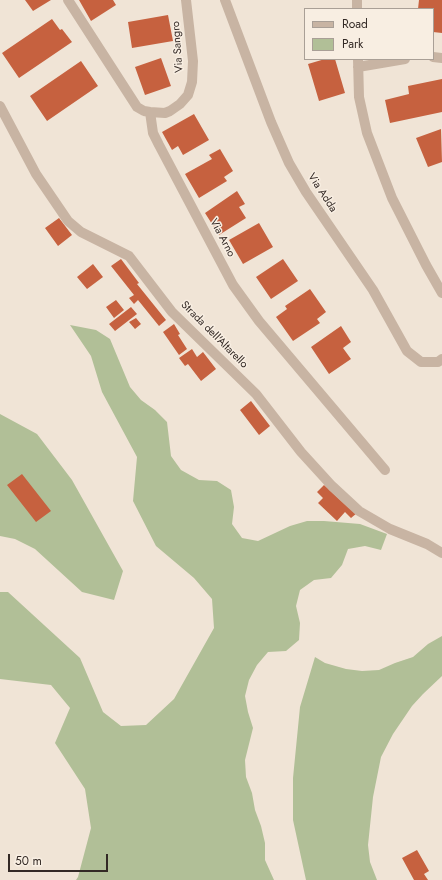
<!DOCTYPE html>
<style>
body{margin:0}
#map{position:relative;width:442px;height:880px;overflow:hidden;background:#f0e4d6;font-family:Jost,sans-serif}
canvas{display:block}
.legend{position:absolute;left:304px;top:8px;width:130px;height:52px;box-sizing:border-box;background:#f8eee2;border:1px solid #a99f96;margin:0;padding:5px 7px;list-style:none;font-size:12px;color:#332925}
.legend li{display:flex;align-items:center;gap:8px;height:20px}
.legend b{width:20px;border:1px solid #a99f96}
.scale{position:absolute;left:8px;top:854px;width:100px;height:18px;box-sizing:border-box;border:2px solid #332925;border-top:0;padding-left:5px;font-size:12px;line-height:14px;white-space:nowrap;color:#332925;-webkit-text-stroke:3px #f8eee2;paint-order:stroke}
</style>
<div id="map">
<canvas width="442" height="880"></canvas>
<ul class="legend">
<li><b style="height:5px;background:#c8b4a3"></b>Road</li>
<li><b style="height:11px;background:#b1bf97"></b>Park</li>
</ul>
<div class="scale">50 m</div>
</div>
<script>
const c = document.querySelector('canvas').getContext('2d');
c.lineJoin = 'round';
function fillPath(path, color) {
  c.fillStyle = color;
  c.fill(path, 'evenodd');
}
function poly(rows) {
  const path = new Path2D();
  for (const r of rows) {
    path.moveTo(r[0], r[1]);
    for (let i = 2; i < r.length; i += 2) path.lineTo(r[i], r[i + 1]);
  }
  return path;
}
function stroke(path, color, width, dash) {
  c.strokeStyle = color;
  c.lineWidth = width;
  c.lineCap = dash ? 'butt' : 'round';
  c.setLineDash(dash || []);
  c.stroke(path);
}
function write(font, color, halo, rows, align = 'center') {
  c.font = font + ' Jost,sans-serif';
  c.lineWidth = 3;
  c.setLineDash([]);
  c.textBaseline = 'middle';
  c.strokeStyle = halo;
  c.fillStyle = color;
  for (const [text, x, y, turn = 0] of rows) {
    c.save();
    c.translate(x, y);
    c.rotate((+turn || 0) * Math.PI / 180);
    c.textAlign = isNaN(turn) ? turn : align;
    if (halo) c.strokeText(text, 0, 0);
    c.fillText(text, 0, 0);
    c.restore();
  }
}
const green = poly([
 [70,325,96,330,110,339,130,387,141,400,155,410,167,422,171,456,181,470,199,480,217,481,231,490,234,507,232,524,242,538,258,541,290,526,307,521,324,521,360,524,387,534,381,550,365,546,348,549,342,565,331,578,314,580,300,590,296,606,300,623,299,640,286,651,268,652,257,665,249,680,245,696,248,712,253,728,245,760,246,777,252,793,255,810,261,826,265,843,265,860,274,880,76,880,78,877,91,828,85,789,55,743,70,708,51,685,0,679,0,592,8,592,80,658,103,712,121,726,146,725,174,699,214,628,212,599,194,578,156,546,133,501,137,457,102,392,91,356],
 [0,414,37,434,72,480,123,571,114,600,82,592,35,549,15,539,0,536],
 [442,636,442,676,423,694,412,706,393,734,381,757,373,797,368,845,370,862,377,880,306,880,293,820,293,778,300,707,315,657,325,663,346,669,362,671,379,670,395,663,413,657,428,644]
]);
const building = poly([
 [25,0,51,0,33,11],
 [79,0,113,0,116,5,91,21],
 [419,0,442,0,442,33,433,32,433,9,418,9],
 [168,15,173,41,132,48,128,22],
 [52,19,60,30,62,29,72,42,19,78,2,53],
 [161,58,171,86,145,95,135,67],
 [325,59,335,59,345,93,319,101,308,64],
 [81,61,98,86,47,121,30,96],
 [442,79,442,112,390,123,385,100,409,94,408,86],
 [194,114,209,140,183,155,178,146,172,150,162,132],
 [441,129,442,162,428,167,416,138],
 [220,149,233,171,224,177,227,181,199,198,185,174,212,159,209,155],
 [237,191,245,204,239,207,246,218,219,235,205,213],
 [59,218,72,235,58,246,45,228],
 [259,223,273,247,243,264,229,240],
 [121,259,139,283,137,284,166,320,159,326,138,300,134,304,129,298,134,295,111,266],
 [283,259,298,281,271,299,256,277],
 [93,264,103,277,87,289,77,277],
 [310,289,326,312,317,319,320,323,293,341,276,317,287,309,285,306],
 [116,300,124,310,114,318,106,307],
 [131,307,137,314,115,331,109,324],
 [136,318,141,324,135,329,129,322],
 [174,324,180,334,178,335,187,349,179,355,163,332],
 [341,326,351,342,343,348,351,359,329,374,311,347],
 [192,349,197,357,203,352,216,369,201,381,188,364,185,366,179,358],
 [251,401,270,426,259,435,240,410],
 [22,474,51,511,36,522,7,485],
 [324,485,349,508,351,507,357,513,351,518,345,512,337,521,318,503,323,498,317,492],
 [417,850,429,871,424,874,428,880,414,880,402,858]
]);
const minor = poly([
 [68,0,137,107,144,111,150,112,165,113,170,111,180,104,188,95,192,82,193,61,186,0],
 [225,0,271,122,289,163,306,192,373,290,407,351,421,362,438,362,442,359],
 [357,0,357,9],
 [433,57,442,58],
 [358,59,359,97,367,133,392,198,426,265,442,293],
 [358,67,405,59],
 [0,106,36,174,68,221,81,232,129,256,172,312,256,394,301,452,332,486,359,511,390,529,427,544,442,553],
 [150,112,153,133,159,145,233,285,259,321,385,470]
]);
const streetNames = [
 ["Via Sangro",178,47,-94],
 ["Via Adda",322,193,57],
 ["Via Arno",222,238,62],
 ["Strada dell'Altarello",214,335,45]
];
fillPath(green, '#b1bf97');
fillPath(building, '#c6613f');
stroke(minor, '#c8b4a3', 10);
write('11px', '#332925', '#f8eee2', streetNames);
</script>
